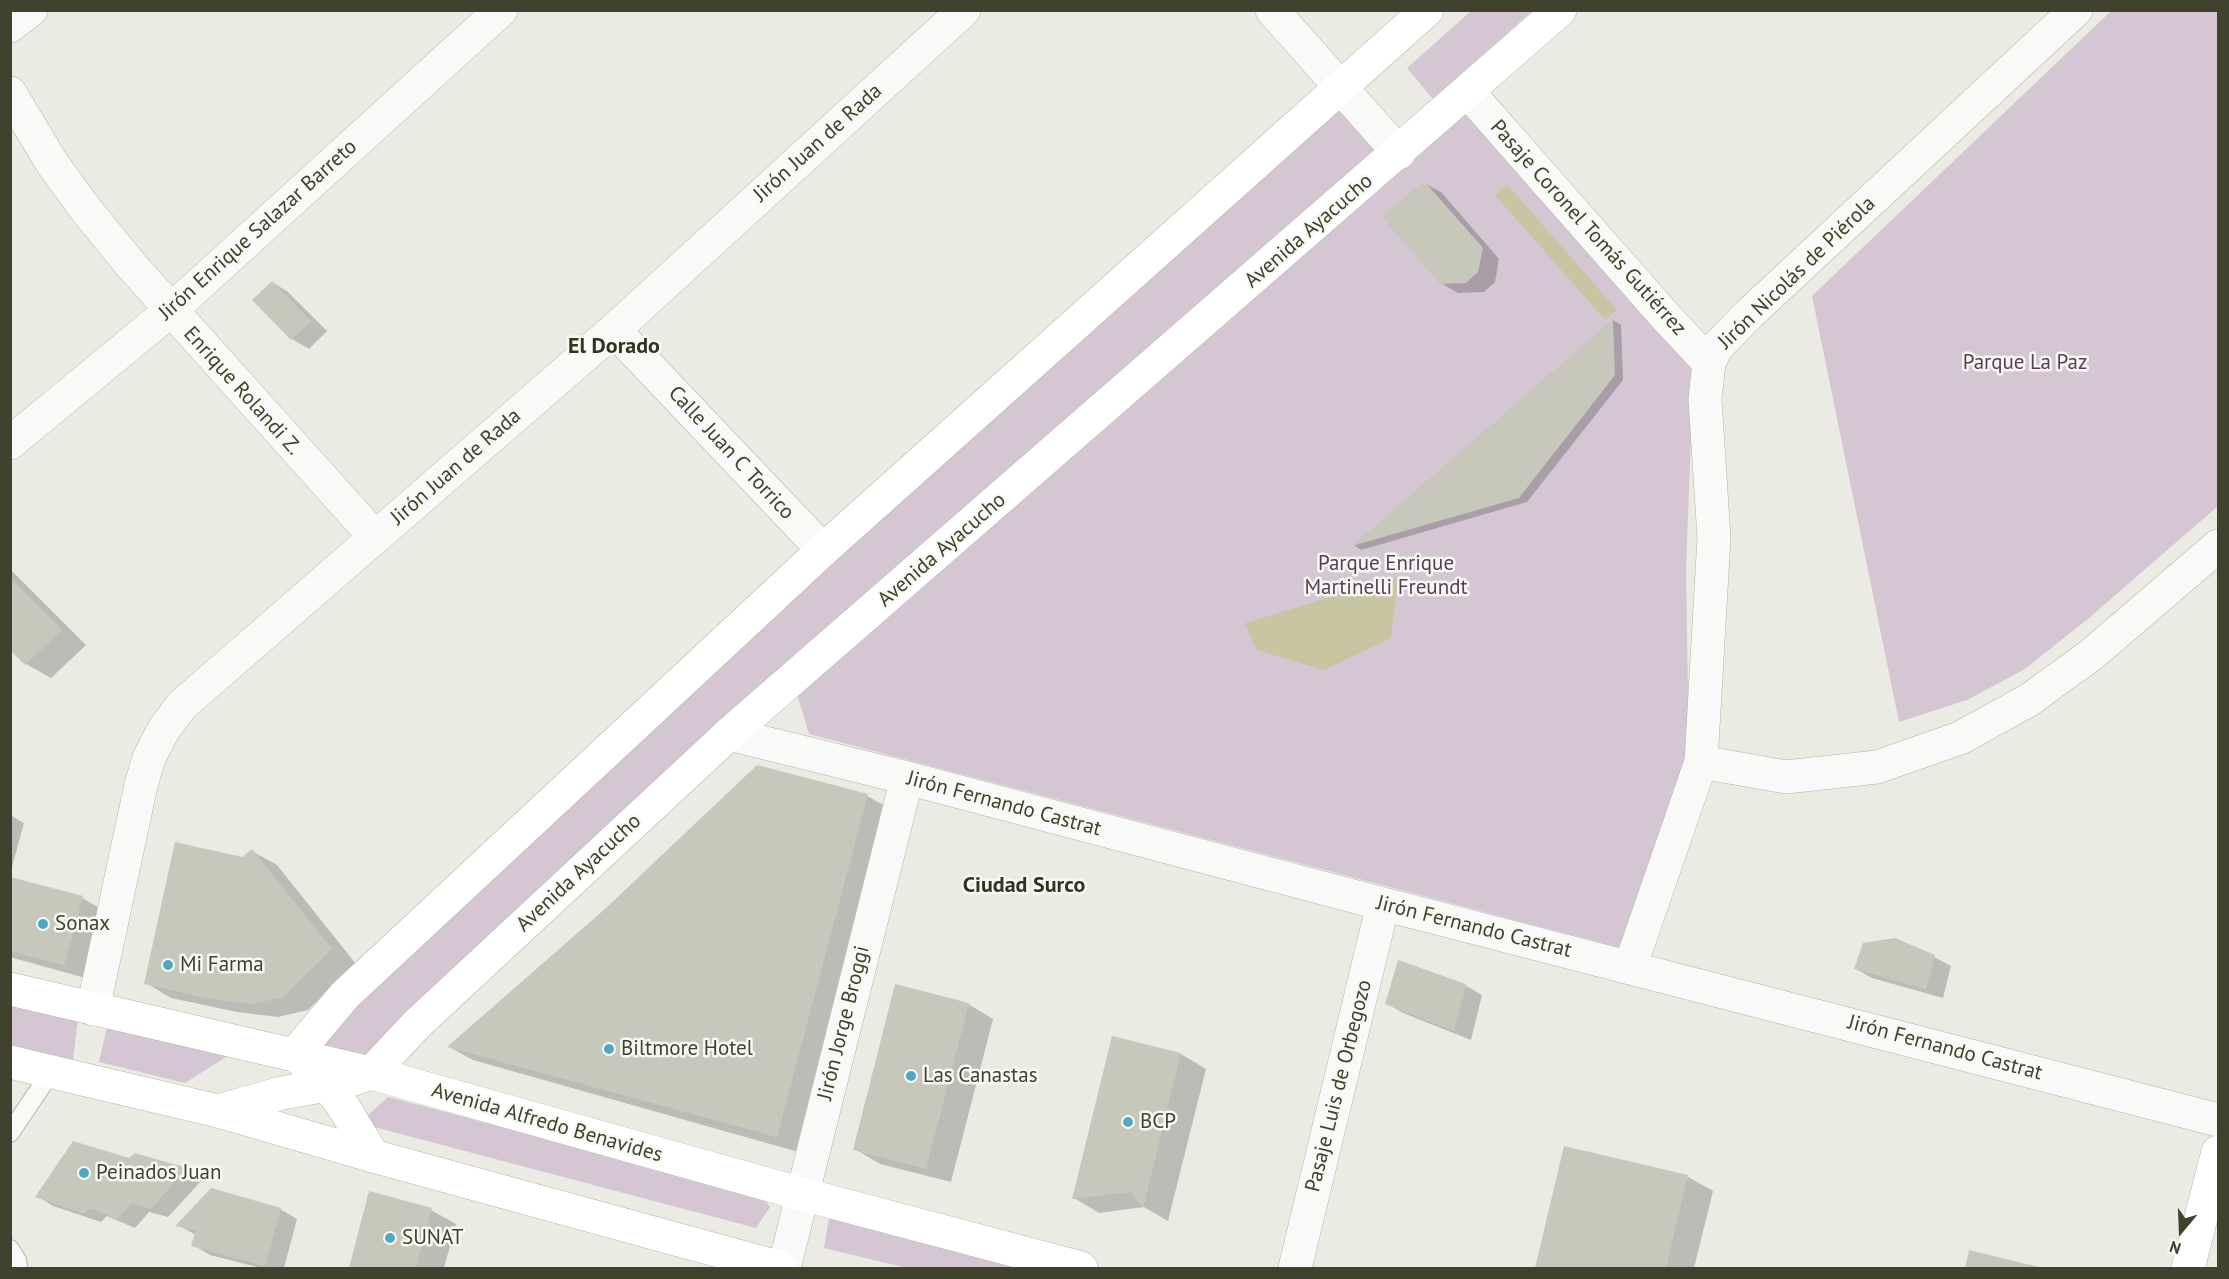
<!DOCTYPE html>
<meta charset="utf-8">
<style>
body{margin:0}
#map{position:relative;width:2229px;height:1279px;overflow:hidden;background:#ebebe4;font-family:"PT Sans",sans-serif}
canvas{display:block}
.frame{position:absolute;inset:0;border:12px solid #41422d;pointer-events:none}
.north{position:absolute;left:2151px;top:1201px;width:60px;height:60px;-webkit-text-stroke:4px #f8f8f4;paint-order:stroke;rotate:199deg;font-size:16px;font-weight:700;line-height:24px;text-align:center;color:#41422d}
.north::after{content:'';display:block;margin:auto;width:21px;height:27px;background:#41422d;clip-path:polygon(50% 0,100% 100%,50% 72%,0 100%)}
</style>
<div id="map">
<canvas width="2229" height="1279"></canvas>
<div class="frame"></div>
<div class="north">N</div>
</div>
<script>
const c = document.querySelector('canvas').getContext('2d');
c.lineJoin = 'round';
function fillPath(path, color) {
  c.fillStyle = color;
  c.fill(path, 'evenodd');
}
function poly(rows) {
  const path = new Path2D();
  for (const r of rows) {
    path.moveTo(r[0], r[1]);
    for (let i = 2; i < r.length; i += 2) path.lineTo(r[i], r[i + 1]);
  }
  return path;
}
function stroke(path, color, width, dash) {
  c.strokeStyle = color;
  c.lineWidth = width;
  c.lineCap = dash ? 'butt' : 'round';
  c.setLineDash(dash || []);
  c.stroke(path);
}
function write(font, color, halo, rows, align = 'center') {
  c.font = font + ' "PT Sans",sans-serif';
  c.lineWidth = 5;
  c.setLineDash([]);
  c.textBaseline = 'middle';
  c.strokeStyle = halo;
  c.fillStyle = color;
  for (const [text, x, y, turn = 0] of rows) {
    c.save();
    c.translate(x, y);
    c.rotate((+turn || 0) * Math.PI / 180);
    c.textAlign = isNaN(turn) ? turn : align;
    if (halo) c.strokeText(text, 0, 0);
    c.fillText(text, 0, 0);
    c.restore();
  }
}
const green = poly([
 [1471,11,1532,11,1433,99,1407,68],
 [2111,11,2218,11,2218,506,2089,618,2025,669,1967,700,1899,722,1812,296],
 [1341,87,1399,153,371,1073,295,1054],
 [1488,88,1697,335,1692,408,1686,571,1689,753,1621,948,809,734,797,694],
 [10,1001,78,1018,73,1060,11,1045],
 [108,1023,229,1055,185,1083,99,1062],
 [388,1097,761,1195,770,1207,756,1228,359,1123],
 [829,1218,1033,1268,907,1268,824,1248]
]);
const water = poly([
 [1507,184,1617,310,1605,320,1495,195],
 [1398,577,1391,638,1324,670,1256,650,1245,623]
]);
const shadow = poly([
 [1424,183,1441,192,1499,259,1495,282,1484,292,1458,293,1441,283],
 [272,282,288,292,327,331,309,349,292,339,254,300],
 [1613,320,1621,325,1623,380,1527,502,1361,550,1355,546],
 [10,569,86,645,51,678,26,664,10,648],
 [867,796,900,814,809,1155,473,1060,449,1047],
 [10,815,24,823,10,874],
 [252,851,277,865,356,964,308,1010,278,1017,237,1012,171,998,146,983],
 [10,878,82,898,107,912,89,979,10,957],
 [1934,957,1951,966,1943,998,1872,978,1856,969],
 [1465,985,1482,995,1471,1040,1403,1013,1386,1003],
 [968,1004,993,1019,951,1182,880,1164,855,1149],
 [1113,1038,1181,1054,1206,1069,1168,1221,1144,1207,1099,1213,1074,1198],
 [1565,1148,1688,1177,1713,1191,1694,1268,1536,1268],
 [135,1154,187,1170,203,1179,168,1217,149,1212,135,1228,107,1216,101,1222,53,1206,37,1196,129,1160],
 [370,1193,431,1210,456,1224,444,1268,350,1268],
 [280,1209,297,1219,284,1268,261,1268,210,1255,193,1245,196,1235,178,1225],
 [1970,1252,2040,1268,1966,1268]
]);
const building = poly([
 [1424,181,1483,248,1478,272,1466,283,1440,284,1382,217],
 [272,281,311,321,291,340,252,300],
 [1613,319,1615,375,1519,498,1352,546],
 [10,578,62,630,25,665,10,650],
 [757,765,868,794,777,1137,447,1047,606,908],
 [175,842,242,857,252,849,332,949,283,997,252,1004,211,999,144,984],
 [10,877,83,896,64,965,10,951],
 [1895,938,1935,955,1926,989,1854,969,1863,943],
 [1398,960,1466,984,1454,1031,1385,1004],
 [895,984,969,1003,926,1169,853,1150],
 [1112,1036,1181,1053,1143,1208,1131,1192,1072,1199],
 [73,1141,129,1158,135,1153,187,1168,151,1209,132,1203,117,1219,90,1208,84,1214,35,1197],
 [1564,1146,1688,1175,1666,1268,1535,1268],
 [211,1188,281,1208,265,1266,191,1246,196,1230,175,1226],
 [369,1191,432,1208,416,1268,349,1268],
 [1969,1250,2043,1268,1965,1268]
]);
const lane = poly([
 [10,1133,51,1072],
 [10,1249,17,1260,18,1268]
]);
const street = poly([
 [1272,10,1399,153],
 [10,26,31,10],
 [1468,92,1666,317,1709,363],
 [10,93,52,163,83,206,131,265,375,537],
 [614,330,823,550],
 [10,443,170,311,501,10],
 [729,734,907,778,1383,904,2218,1120],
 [1701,762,1786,777,1877,767,1960,738,2029,700,2091,655,2218,546],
 [1630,967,1701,762,1714,538,1705,399,1709,363,1716,348,1748,315,2076,10],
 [93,1009,141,785,149,758,164,729,182,705,614,330,964,10],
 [784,1268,907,778],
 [1295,1268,1383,904]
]);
const secondary = poly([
 [218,1111,282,1093,344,1082,371,1073,417,1024,729,734,1560,10],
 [373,1156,341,1103,327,1085,295,1054,345,995,823,550,1427,10],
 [2188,1268,2218,1152]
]);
const primary = poly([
 [10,989,371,1073,802,1194,1081,1268],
 [10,1062,218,1111,373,1156,781,1268]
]);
const markers = [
 [43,924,6,"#52a7c7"],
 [168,965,6,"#52a7c7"],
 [609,1049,6,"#52a7c7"],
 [911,1076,6,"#52a7c7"],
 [1128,1122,6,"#52a7c7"],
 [84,1173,6,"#52a7c7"],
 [390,1238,6,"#52a7c7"]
];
const streetNames = [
 ["Jirón Juan de Rada",818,143,-42],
 ["Pasaje Coronel Tomás Gutiérrez",1588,228,48],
 ["Jirón Enrique Salazar Barreto",258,230,-42],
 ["Avenida Ayacucho",1309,231,-41],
 ["Jirón Nicolás de Piérola",1797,273,-44],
 ["Enrique Rolandi Z.",242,391,48],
 ["Calle Juan C Torrico",731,453,47],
 ["Jirón Juan de Rada",456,467,-41],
 ["Avenida Ayacucho",942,550,-41],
 ["Jirón Fernando Castrat",1004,804,15],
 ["Avenida Ayacucho",579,873,-43],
 ["Jirón Fernando Castrat",1474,927,14],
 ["Jirón Jorge Broggi",844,1023,-76],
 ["Jirón Fernando Castrat",1945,1048,15],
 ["Pasaje Luis de Orbegozo",1339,1086,-76],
 ["Avenida Alfredo Benavides",547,1123,16]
];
const parkNames = [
 ["Parque La Paz",2025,363],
 ["Parque Enrique",1386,564],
 ["Martinelli Freundt",1386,588]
];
const poiNames = [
 ["Sonax",55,924],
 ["Mi Farma",180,965],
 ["Biltmore Hotel",621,1049],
 ["Las Canastas",923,1076],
 ["BCP",1140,1122],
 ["Peinados Juan",96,1173],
 ["SUNAT",402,1238]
];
const neighbourhoodNames = [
 ["El Dorado",614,347],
 ["Ciudad Surco",1024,886]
];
fillPath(green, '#d4c6d2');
fillPath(water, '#c8c6a2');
fillPath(shadow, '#0003');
fillPath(building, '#c7c8bb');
stroke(lane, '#b5b5a9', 20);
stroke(street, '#b5b5a9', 34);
stroke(secondary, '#b5b5a9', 34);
stroke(primary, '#b6b6a4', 34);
stroke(lane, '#f9f9f7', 18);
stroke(street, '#f9f9f7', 33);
stroke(secondary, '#fff', 33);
stroke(primary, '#fff', 33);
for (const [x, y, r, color] of markers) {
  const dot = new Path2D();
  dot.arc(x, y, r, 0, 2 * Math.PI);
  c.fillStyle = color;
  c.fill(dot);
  stroke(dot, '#f8f8f4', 2);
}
write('21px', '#41422d', '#f8f8f4', streetNames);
write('21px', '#5d3b55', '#f8f8f4', parkNames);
write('21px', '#41422d', '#f8f8f4', poiNames, 'left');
write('bold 22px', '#32341e', '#f8f8f4', neighbourhoodNames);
</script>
